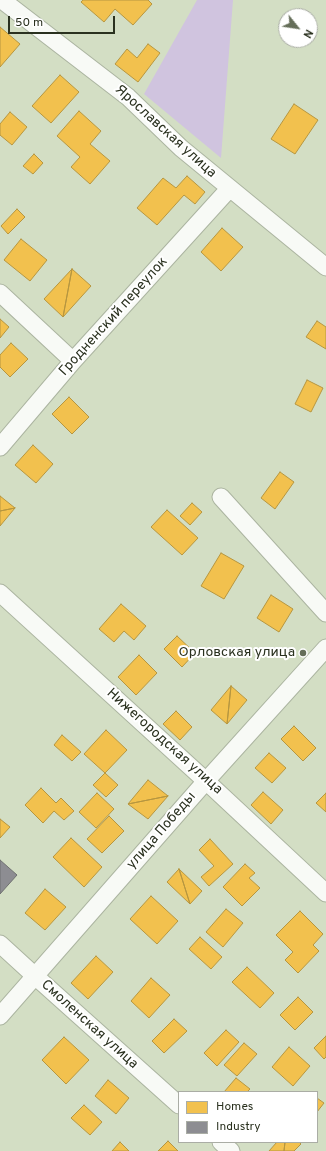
<!DOCTYPE html>
<meta charset="utf-8">
<style>
body{margin:0}
#map{position:relative;width:326px;height:1151px;overflow:hidden;background:#d3dec4;font-family:Overpass,sans-serif}
canvas{display:block}
.legend{position:absolute;left:178px;top:1091px;width:140px;height:52px;box-sizing:border-box;background:#fff;border:1px solid #aaada5;margin:0;padding:5px 7px;list-style:none;font-size:12px;color:#2a311f}
.legend li{display:flex;align-items:center;gap:8px;height:20px}
.legend b{width:20px;border:1px solid #aaada5}
.north{position:absolute;left:278px;top:8px;width:40px;height:40px;box-sizing:border-box;background:#fff;border:1px solid #aaada5;border-radius:50%;rotate:120deg;font-size:11px;font-weight:700;line-height:16px;text-align:center;color:#2a311f}
.north::after{content:'';display:block;margin:auto;width:14px;height:18px;background:#656e59;clip-path:polygon(50% 0,100% 100%,50% 72%,0 100%)}
.scale{position:absolute;left:8px;top:16px;width:107px;height:18px;box-sizing:border-box;border:2px solid #2a311f;border-top:0;padding-left:5px;font-size:12px;line-height:14px;white-space:nowrap;color:#2a311f;-webkit-text-stroke:3px #fff;paint-order:stroke}
</style>
<div id="map">
<canvas width="326" height="1151"></canvas>
<ul class="legend">
<li><b style="height:11px;background:#f2c14e"></b>Homes</li>
<li><b style="height:11px;background:#8d8d92"></b>Industry</li>
</ul>
<div class="north">N</div>
<div class="scale">50 m</div>
</div>
<script>
const c = document.querySelector('canvas').getContext('2d');
c.lineJoin = 'round';
function fillPath(path, color) {
  c.fillStyle = color;
  c.fill(path, 'evenodd');
}
function poly(rows) {
  const path = new Path2D();
  for (const r of rows) {
    path.moveTo(r[0], r[1]);
    for (let i = 2; i < r.length; i += 2) path.lineTo(r[i], r[i + 1]);
  }
  return path;
}
function stroke(path, color, width, dash) {
  c.strokeStyle = color;
  c.lineWidth = width;
  c.lineCap = dash ? 'butt' : 'round';
  c.setLineDash(dash || []);
  c.stroke(path);
}
function write(font, color, halo, rows, align = 'center') {
  c.font = font + ' Overpass,sans-serif';
  c.lineWidth = 4;
  c.setLineDash([]);
  c.textBaseline = 'middle';
  c.strokeStyle = halo;
  c.fillStyle = color;
  for (const [text, x, y, turn = 0] of rows) {
    c.save();
    c.translate(x, y);
    c.rotate((+turn || 0) * Math.PI / 180);
    c.textAlign = isNaN(turn) ? turn : align;
    if (halo) c.strokeText(text, 0, 0);
    c.fillText(text, 0, 0);
    c.restore();
  }
}
const green = poly([
 [197,0,233,0,221,158,144,94]
]);
const homes = poly([
 [83,0,148,0,152,4,133,25,115,9,104,22,81,2,83,0],
 [0,27,20,44,0,67,0,27],
 [148,44,160,53,138,82,115,64,127,49,137,58,148,44],
 [60,75,79,92,51,123,32,106,60,75],
 [294,104,318,120,295,154,271,139,294,104],
 [79,111,101,131,90,144,110,161,90,184,71,167,80,157,57,136,79,111],
 [10,112,27,127,12,145,0,135,0,124,10,112],
 [34,154,43,163,33,174,23,166,34,154],
 [187,176,205,192,195,204,184,195,157,225,137,208,163,178,176,188,187,176],
 [17,209,25,217,8,234,1,226,17,209],
 [222,228,243,247,221,271,201,252,222,228],
 [21,239,47,260,30,281,4,260,21,239],
 [72,269,63,317,44,299,72,269],
 [72,269,91,286,63,317,72,269],
 [0,319,9,327,0,338,0,319],
 [317,321,326,327,326,349,306,337,317,321],
 [11,343,28,359,10,377,0,367,0,355,11,343],
 [307,380,323,388,311,412,295,404,307,380],
 [69,397,89,417,72,434,52,414,69,397],
 [33,445,53,464,36,483,15,465,33,445],
 [280,472,294,482,275,509,261,498,280,472],
 [0,496,15,508,0,511,0,496],
 [192,503,202,512,190,525,180,516,192,503],
 [15,508,0,526,0,511,15,508],
 [167,510,198,538,182,555,151,527,167,510],
 [221,553,244,566,224,599,201,586,221,553],
 [271,595,293,609,279,632,257,618,271,595],
 [121,604,146,626,134,640,124,631,114,642,99,629,121,604],
 [177,636,195,653,182,667,164,649,177,636],
 [139,655,157,673,136,695,118,677,139,655],
 [231,686,247,700,227,724,231,686],
 [231,686,227,724,211,710,231,686],
 [176,711,192,727,180,740,163,724,176,711],
 [294,726,316,748,303,761,281,739,294,726],
 [106,730,127,750,105,773,84,754,106,730],
 [62,735,81,752,72,761,54,745,62,735],
 [269,753,286,768,272,783,255,768,269,753],
 [105,773,118,785,106,797,93,785,105,773],
 [148,780,168,796,128,804,148,780],
 [41,788,56,803,61,798,74,811,64,820,54,811,43,823,25,805,41,788],
 [263,792,283,810,271,824,251,805,263,792],
 [97,793,114,809,96,828,79,812,97,793],
 [326,793,326,812,316,803,326,793],
 [168,796,148,819,128,804,168,796],
 [109,816,124,831,102,853,87,839,109,816],
 [0,819,10,827,0,838,0,819],
 [71,838,102,867,84,887,53,857,71,838],
 [210,839,233,864,209,886,201,877,214,866,199,850,210,839],
 [245,864,255,873,249,878,260,888,242,906,223,887,245,864],
 [179,869,190,904,167,882,179,869],
 [179,869,202,891,190,904,179,869],
 [45,889,66,907,45,930,25,913,45,889],
 [151,896,178,921,157,944,130,919,151,896],
 [226,909,243,923,223,947,206,932,226,909],
 [300,911,323,934,313,945,319,951,298,973,285,960,293,952,276,935,300,911],
 [200,937,222,957,211,969,189,949,200,937],
 [96,956,113,972,88,999,71,983,96,956],
 [247,967,274,993,260,1008,232,982,247,967],
 [151,978,170,995,149,1018,131,1001,151,978],
 [298,997,313,1012,295,1030,280,1015,298,997],
 [174,1019,187,1031,164,1053,152,1041,174,1019],
 [226,1030,239,1042,217,1066,204,1053,226,1030],
 [326,1036,326,1057,324,1059,314,1048,326,1036],
 [64,1037,89,1060,66,1084,42,1060,64,1037],
 [244,1043,257,1054,237,1076,224,1065,244,1043],
 [289,1047,310,1066,293,1086,272,1067,289,1047],
 [236,1078,250,1089,247,1092,224,1092,236,1078],
 [108,1080,129,1098,116,1114,95,1096,108,1080],
 [317,1098,324,1103,317,1112,317,1098],
 [84,1105,102,1122,90,1135,71,1118,84,1105],
 [168,1141,178,1151,158,1151,168,1141],
 [120,1142,129,1151,112,1151,120,1142],
 [277,1142,285,1142,284,1151,269,1151,277,1142],
 [285,1142,299,1142,301,1144,294,1151,284,1151,285,1142]
]);
const industry = poly([
 [0,860,17,875,0,894,0,860]
]);
const minor = poly([
 [2,0,128,97,181,148,326,267],
 [0,293,73,361],
 [0,447,73,361,229,189],
 [221,497,326,613],
 [0,593,206,781,326,893],
 [0,944,35,976,179,1105],
 [0,1016,206,781,326,648],
 [221,1142,231,1151]
]);
const markers = [
 [303,653,4,"#656e59"]
];
const streetNames = [
 ["Ярославская улица",165,132,42],
 ["Гродненский переулок",114,317,-48],
 ["Нижегородская улица",164,742,42],
 ["улица Победы",162,831,-49],
 ["Смоленская улица",89,1025,42]
];
const poiNames = [
 ["Орловская улица",295,653]
];
fillPath(green, '#d0c4df');
fillPath(homes, '#f2c14e');
stroke(homes, '#b69640', 1);
fillPath(industry, '#8d8d92');
stroke(industry, '#6f7170', 1);
stroke(minor, '#abb4a0', 19);
stroke(minor, '#f8faf6', 17);
for (const [x, y, r, color] of markers) {
  const dot = new Path2D();
  dot.arc(x, y, r, 0, 2 * Math.PI);
  c.fillStyle = color;
  c.fill(dot);
  stroke(dot, '#fff', 1.5);
}
write('14px', '#2a311f', '#fff', streetNames);
write('14px', '#2a311f', '#fff', poiNames, 'right');
</script>
